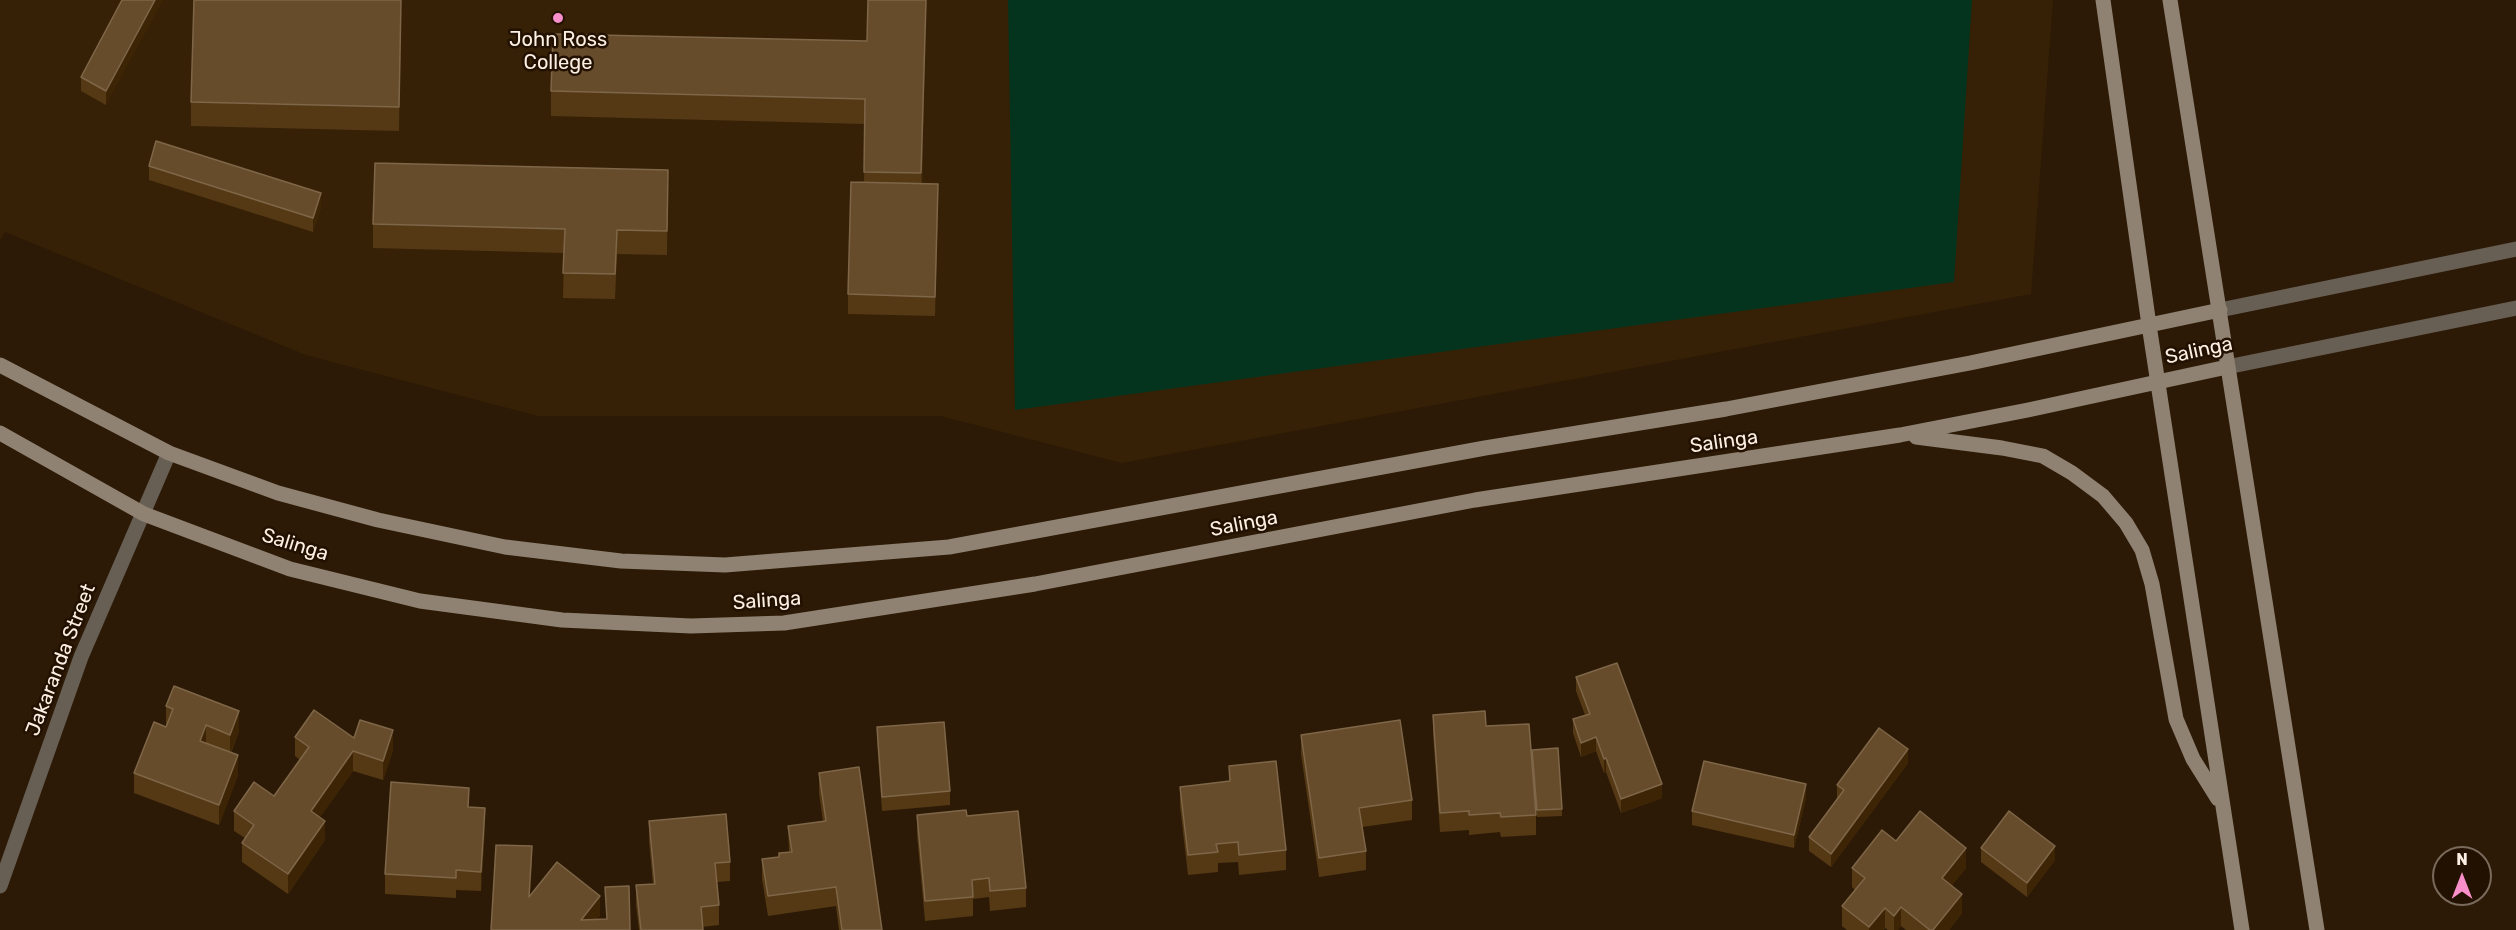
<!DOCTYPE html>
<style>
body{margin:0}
#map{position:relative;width:2516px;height:930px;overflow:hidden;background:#2c1a06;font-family:Rubik,sans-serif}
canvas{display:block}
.north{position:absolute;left:2432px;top:846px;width:60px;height:60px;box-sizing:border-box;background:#221101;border:2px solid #796a5b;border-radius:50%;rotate:0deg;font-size:16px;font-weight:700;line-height:24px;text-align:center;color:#fcefe3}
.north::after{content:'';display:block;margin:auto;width:21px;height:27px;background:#f98fca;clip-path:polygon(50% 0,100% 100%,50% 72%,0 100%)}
</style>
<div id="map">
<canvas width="2516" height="930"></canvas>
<div class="north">N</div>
</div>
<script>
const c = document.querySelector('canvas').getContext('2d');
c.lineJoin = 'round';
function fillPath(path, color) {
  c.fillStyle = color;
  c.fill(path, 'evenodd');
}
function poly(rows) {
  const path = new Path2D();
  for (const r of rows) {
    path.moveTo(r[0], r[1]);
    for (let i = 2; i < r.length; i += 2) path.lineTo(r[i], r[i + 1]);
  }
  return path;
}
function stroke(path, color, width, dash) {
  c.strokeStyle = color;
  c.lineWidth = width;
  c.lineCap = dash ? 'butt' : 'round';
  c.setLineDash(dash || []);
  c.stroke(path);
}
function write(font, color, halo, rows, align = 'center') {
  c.font = font + ' Rubik,sans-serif';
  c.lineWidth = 5;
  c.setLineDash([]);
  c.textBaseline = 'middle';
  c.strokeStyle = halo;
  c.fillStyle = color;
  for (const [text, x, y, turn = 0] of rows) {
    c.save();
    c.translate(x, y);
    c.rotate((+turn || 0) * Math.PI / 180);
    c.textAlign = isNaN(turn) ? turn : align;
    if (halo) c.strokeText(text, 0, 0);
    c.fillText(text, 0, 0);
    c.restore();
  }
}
const built = poly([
 [0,0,2053,0,2031,294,1122,463,941,416,538,416,306,355,5,232,0,240]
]);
const green = poly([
 [1008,0,1972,0,1954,282,1015,410]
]);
const street = poly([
 [2220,310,2516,249],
 [2227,367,2516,308],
 [0,886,81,657,169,453]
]);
const secondary = poly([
 [2103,0,2149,325,2242,930],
 [2170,0,2317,930],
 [0,365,169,453,278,493,378,520,505,547,621,561,725,565,949,547,1485,448,1726,409,1970,363,2220,310],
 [0,433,144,514,290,569,420,601,562,620,691,626,784,623,1035,584,1475,500,1900,435,2028,410,2227,367],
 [1916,437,2002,448,2043,456,2072,473,2103,496,2126,523,2142,550,2152,584,2176,719,2193,759,2218,799]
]);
const wall = poly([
 [122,0,106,105,81,91,81,77],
 [868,0,926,0,922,184,938,204,935,316,848,314,848,294,864,182,865,124,551,116,551,91,867,41],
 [401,23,399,131,191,126,191,102],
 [149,166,321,207,313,232,149,180],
 [668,195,667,255,617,254,615,299,563,298,564,253,373,248,373,224],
 [1576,677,1662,798,1621,813,1606,772,1604,773,1596,751,1581,757,1573,733,1573,719,1585,715,1576,691],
 [166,706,239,731,231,753,238,775,219,825,134,793,134,773,167,726,166,726],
 [1433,715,1486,726,1536,815,1536,835,1501,837,1500,832,1469,835,1469,830,1440,832,1433,734],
 [877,727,950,791,950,805,882,811,877,741],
 [1301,735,1412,800,1412,820,1362,827,1366,851,1366,870,1319,877,1301,754],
 [295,737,354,738,393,750,383,780,353,771,320,817,325,840,288,894,242,862,242,843,245,838,234,831,234,811,274,796,300,760,295,756],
 [1532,750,1562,809,1562,816,1537,817],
 [1908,763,1831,867,1809,851,1809,837,1837,798,1837,785],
 [1229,766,1286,850,1286,870,1239,875,1238,862,1218,863,1218,872,1188,875,1180,806,1180,787,1229,781],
 [819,773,882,930,839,930,836,906,768,916,762,879,762,859,779,857,789,852,788,826,823,821,819,793],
 [1806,798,1794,848,1692,825,1692,811],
 [469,807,485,828,481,891,456,890,456,898,385,894,385,874],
 [917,815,967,816,1026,888,1026,907,990,911,989,897,973,899,973,916,925,921,917,835],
 [649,821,730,862,730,881,717,882,719,905,719,925,702,927,703,930,639,930,636,905,636,885,653,884,649,841],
 [1896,841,1966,868,1952,885,1962,913,1949,930,1906,930,1901,926,1898,930,1888,930,1885,928,1883,930,1847,930,1842,926,1842,906,1855,890,1852,887,1852,868],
 [1981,848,2055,860,2027,897,1981,862]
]);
const shadedWall = poly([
 [155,0,163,0,106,105,106,91],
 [401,0,401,23,399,131,399,107],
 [926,0,921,197,921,173],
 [668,170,668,195,667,255,667,231],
 [321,193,321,207,313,232,313,218],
 [239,711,239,731,230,754,230,735],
 [206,725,206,745,200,741],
 [393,730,393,750,383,780,383,761],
 [1596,737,1596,751,1581,757,1581,743],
 [1908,749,1908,763,1831,867,1831,854],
 [353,751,353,771,311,830,311,811],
 [238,755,238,775,219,825,219,805],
 [1606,758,1606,772,1604,773,1604,759],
 [1662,784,1662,798,1621,813,1621,799],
 [1806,784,1806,798,1794,848,1794,835],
 [485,808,485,828,481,891,481,872],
 [325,821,325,840,288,894,288,874],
 [532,846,532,866,529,917,529,897],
 [2055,846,2055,860,2027,897,2027,883],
 [1966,848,1966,868,1942,897,1942,878],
 [1962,894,1962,913,1949,930,1933,930],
 [600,896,600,916,589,930,581,920],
 [1901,907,1901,926,1898,930,1894,930,1894,916],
 [1885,908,1885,928,1883,930,1869,930,1869,927]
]);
const building = poly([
 [122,0,155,0,106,91,81,77,122,0],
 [194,0,401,0,399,107,191,102,194,0],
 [868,0,926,0,921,173,864,172,865,99,551,91,553,34,867,41,868,0],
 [156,141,321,193,313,218,149,166,156,141],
 [375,163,668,170,667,231,617,230,615,274,563,273,565,229,373,224,375,163],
 [851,182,938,184,935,297,848,294,851,182],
 [1617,663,1662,784,1621,799,1606,758,1604,759,1596,737,1581,743,1573,719,1590,714,1576,677,1617,663],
 [174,686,239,711,230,735,206,725,200,741,238,755,219,805,134,773,154,722,166,727,173,709,166,706,174,686],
 [314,710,354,738,360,720,393,730,383,761,353,751,311,811,325,821,288,874,242,843,254,825,234,811,254,782,274,796,309,747,295,737,314,710],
 [1485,711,1486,726,1529,724,1536,815,1501,817,1500,813,1469,815,1469,811,1440,813,1433,715,1485,711],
 [1400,720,1412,800,1359,808,1366,851,1319,858,1301,735,1400,720],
 [944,722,950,791,882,797,877,727,944,722],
 [1879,728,1908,749,1831,854,1809,837,1844,790,1837,785,1879,728],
 [1558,748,1562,809,1537,810,1532,750,1558,748],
 [1276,761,1286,850,1239,855,1238,842,1216,844,1218,852,1188,855,1180,787,1230,781,1229,766,1276,761],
 [1704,761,1806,784,1794,835,1692,811,1704,761],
 [859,767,882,930,842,930,836,887,768,896,762,859,779,857,779,853,792,852,788,826,826,821,819,773,859,767],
 [391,782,469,788,468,807,485,808,481,872,456,870,456,878,385,874,391,782],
 [966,810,967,816,1018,811,1026,888,990,891,989,878,972,880,973,897,925,901,917,815,966,810],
 [1920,811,1966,848,1942,878,1962,894,1933,930,1930,930,1901,907,1894,916,1885,908,1869,927,1842,906,1865,878,1852,868,1882,830,1896,841,1920,811],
 [2009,811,2055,846,2027,883,1981,848,2009,811],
 [726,814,730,862,715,863,719,905,701,907,703,930,641,930,636,885,655,884,649,821,726,814],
 [496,845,532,846,529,897,557,862,600,896,581,920,607,919,605,887,629,886,630,930,491,930,496,845]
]);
const markers = [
 [558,18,6,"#f98fca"]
];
const poiNames = [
 ["John Ross",558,40],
 ["College",558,63]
];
const streetNames = [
 ["Salinga",2199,351,-12],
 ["Salinga",1724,442,-8],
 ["Salinga",1244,524,-11],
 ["Salinga",295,545,17],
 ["Salinga",767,601,-4],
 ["Jakaranda Street",61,660,-69]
];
fillPath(built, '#372106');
fillPath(green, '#04341d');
stroke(street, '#675e54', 15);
stroke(secondary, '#908272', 15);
fillPath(wall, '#553915');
fillPath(shadedWall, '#3d2405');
fillPath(building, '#674c2b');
stroke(building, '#7e6648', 1.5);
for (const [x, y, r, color] of markers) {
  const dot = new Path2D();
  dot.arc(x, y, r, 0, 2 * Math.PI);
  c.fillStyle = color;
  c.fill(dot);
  stroke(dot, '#221101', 2);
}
write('20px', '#fcefe3', '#221101', poiNames);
write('20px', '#fcefe3', '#221101', streetNames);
</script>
